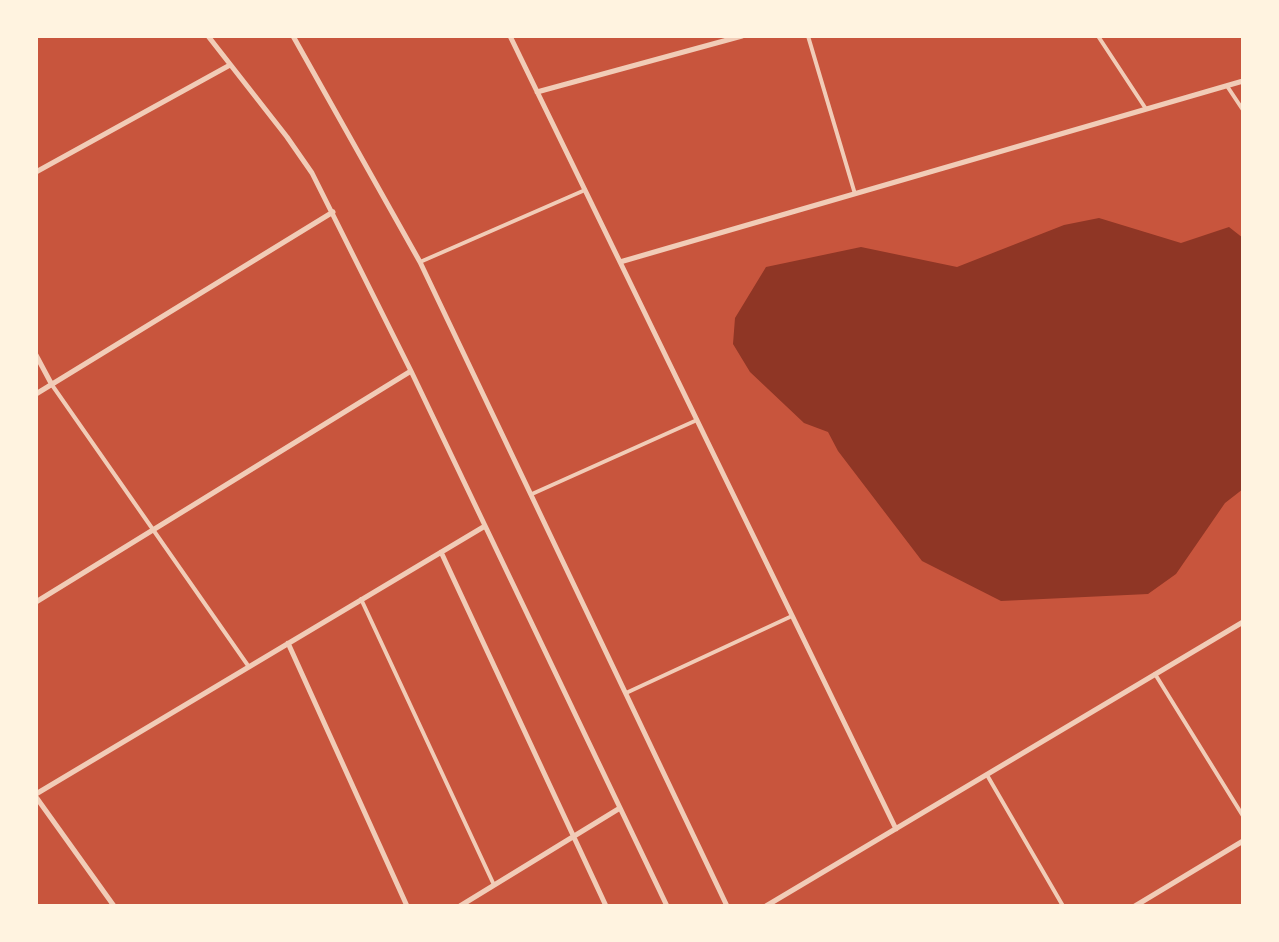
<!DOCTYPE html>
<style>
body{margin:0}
#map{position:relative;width:1279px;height:942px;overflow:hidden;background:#c8553d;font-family:Bitter,serif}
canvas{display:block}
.frame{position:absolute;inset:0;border:38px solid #fff3e0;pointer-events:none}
</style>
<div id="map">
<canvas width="1279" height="942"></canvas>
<div class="frame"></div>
</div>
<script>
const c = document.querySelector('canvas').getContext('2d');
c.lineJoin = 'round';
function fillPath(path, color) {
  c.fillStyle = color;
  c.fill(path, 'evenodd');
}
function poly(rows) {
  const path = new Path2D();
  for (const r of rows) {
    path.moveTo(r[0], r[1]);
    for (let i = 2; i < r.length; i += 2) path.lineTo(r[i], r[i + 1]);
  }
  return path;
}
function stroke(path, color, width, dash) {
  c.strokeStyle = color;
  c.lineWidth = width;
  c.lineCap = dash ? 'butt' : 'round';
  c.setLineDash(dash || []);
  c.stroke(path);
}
const water = poly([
 [1099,218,1181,243,1229,227,1243,238,1243,489,1225,503,1176,574,1148,594,1001,601,922,561,838,451,828,432,804,423,750,372,733,344,735,318,766,267,861,247,957,267,1064,225]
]);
const service = poly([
 [808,36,855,194],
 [1098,36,1146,109],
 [1227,86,1243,110],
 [420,262,585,190],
 [52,385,249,667],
 [532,494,697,420],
 [361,599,494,885],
 [1155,674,1243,816],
 [626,693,792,616],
 [987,775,1063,906]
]);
const minor = poly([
 [208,36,287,137,312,173,411,371,667,906],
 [293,36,420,262,727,906],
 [510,36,896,829],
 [537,92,742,36],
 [36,172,230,65],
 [620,262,1243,81],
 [36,355,52,385],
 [36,394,333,212],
 [441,552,606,906],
 [36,602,411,371],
 [288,643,407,906],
 [36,794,485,526],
 [36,797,114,906],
 [460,906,620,808],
 [766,906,1243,622],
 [1135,906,1243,841]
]);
fillPath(water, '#8f3625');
stroke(service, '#f1ccb7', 4);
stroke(minor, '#f1ccb7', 5);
</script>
